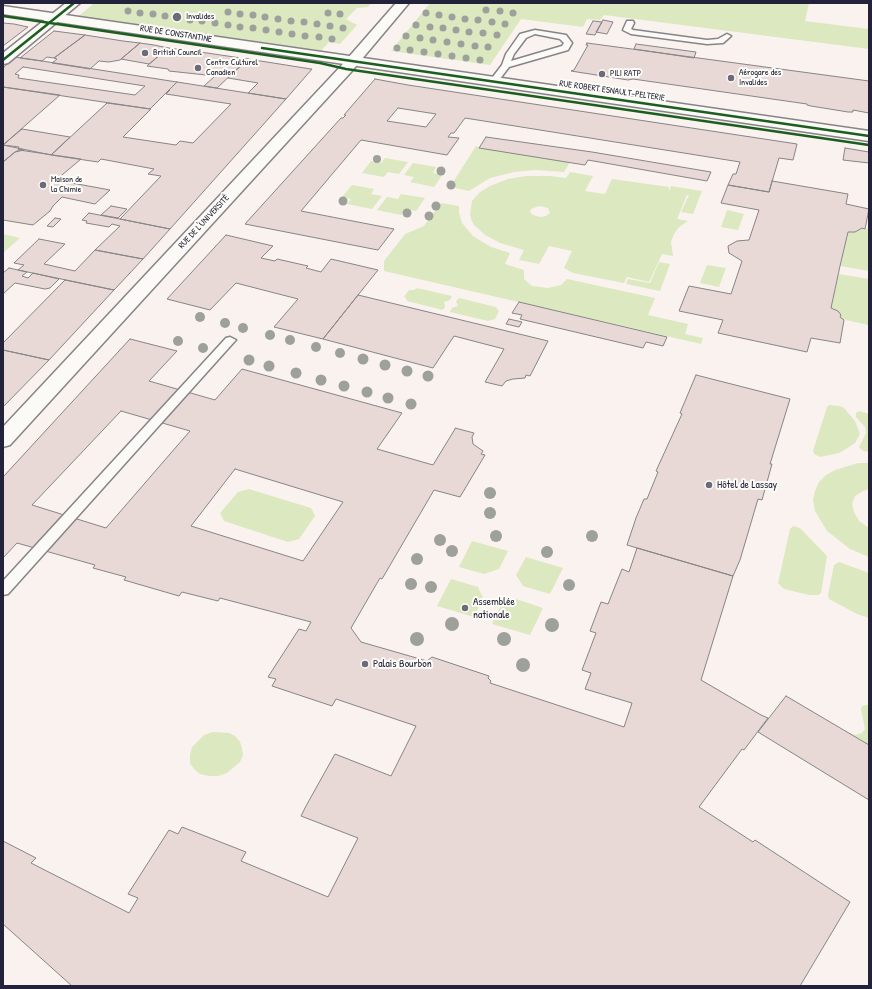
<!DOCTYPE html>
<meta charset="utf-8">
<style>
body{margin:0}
#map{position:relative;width:872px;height:989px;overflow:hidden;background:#f9f2ee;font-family:"Patrick Hand",sans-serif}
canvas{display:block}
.frame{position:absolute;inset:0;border:4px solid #22223b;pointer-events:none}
</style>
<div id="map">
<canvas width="872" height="989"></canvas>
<div class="frame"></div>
</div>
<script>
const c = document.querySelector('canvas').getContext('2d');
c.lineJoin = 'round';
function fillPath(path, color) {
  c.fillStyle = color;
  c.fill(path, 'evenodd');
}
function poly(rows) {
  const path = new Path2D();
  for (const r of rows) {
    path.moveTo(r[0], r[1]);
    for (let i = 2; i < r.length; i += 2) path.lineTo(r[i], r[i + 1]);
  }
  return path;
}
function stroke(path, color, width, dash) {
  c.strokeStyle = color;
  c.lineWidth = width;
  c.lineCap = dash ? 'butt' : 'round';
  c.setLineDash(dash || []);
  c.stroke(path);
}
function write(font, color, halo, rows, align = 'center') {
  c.font = font + ' "Patrick Hand",sans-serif';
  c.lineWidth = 4;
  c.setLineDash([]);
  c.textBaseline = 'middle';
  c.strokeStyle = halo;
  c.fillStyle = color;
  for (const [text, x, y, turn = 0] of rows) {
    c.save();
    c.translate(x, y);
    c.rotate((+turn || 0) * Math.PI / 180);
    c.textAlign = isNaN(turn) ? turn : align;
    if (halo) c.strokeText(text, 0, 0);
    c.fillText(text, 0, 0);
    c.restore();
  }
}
const green = poly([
 [94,3,371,3,368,7,357,8,346,19,357,25,340,44,329,42,321,51,79,16],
 [430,3,809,3,805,21,869,29,869,49,604,15,600,20,587,19,583,27,521,19,490,65,391,51],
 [476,146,480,148,570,162,564,172,535,170,514,172,490,178,469,191,450,187],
 [385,158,408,162,399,174,388,172,384,177,362,173,371,161,381,163],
 [413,163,436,167,433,173,443,174,434,187,410,182,414,177,404,175],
 [570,172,593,176,585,191,605,194,612,179,669,187,669,192,671,186,702,191,693,214,681,212,689,195,687,195,677,219,688,221,679,227,674,234,671,242,673,256,662,254,649,282,627,277,624,283,573,273,564,268,572,251,549,246,539,264,519,260,524,250,500,243,485,235,474,225,471,219,470,214,472,201,480,192,490,186,508,179,526,176,550,176,566,178],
 [539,206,548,208,550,213,546,216,540,217,533,215,530,212,531,209],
 [352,185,374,189,371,194,382,196,372,209,347,204,351,199,342,197],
 [401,194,425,198,416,211,405,209,401,215,377,210,387,197,398,199],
 [441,203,459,206,459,213,462,223,473,236,491,247,510,253,505,264,524,270,524,279,532,286,548,288,561,285,567,279,655,298,648,315,688,324,685,334,703,338,701,344,384,271,384,261,405,234,424,226],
 [727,210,744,214,738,230,721,227],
 [862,228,869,229,869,271,840,266,848,232,855,232],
 [3,234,20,238,3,253],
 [659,262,670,264,660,291,626,284,628,279,650,283],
 [707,265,726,268,719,287,700,283],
 [839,274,869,279,868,325,842,319,838,311,831,308],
 [417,288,452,296,450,300,444,302,445,307,443,310,407,301,406,298,404,297,409,290,414,290],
 [459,298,496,307,497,309,499,311,495,319,488,321,450,312,452,308,458,306,456,301],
 [829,405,840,406,844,408,855,421,860,434,855,443,846,449,839,453,820,457,814,454,813,451,827,407],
 [859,411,869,414,869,452,863,451,859,447,866,433,865,427,856,417,856,413],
 [858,463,869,463,869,489,863,491,855,496,852,504,854,512,859,521,869,528,869,557,850,549,827,531,815,511,813,500,815,491,819,482,826,475,835,470],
 [249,489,311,508,315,516,299,539,288,542,224,521,220,513,238,492],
 [793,526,800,528,827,556,821,593,818,595,809,595,784,589,778,583,790,529],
 [472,541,508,551,499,569,484,574,459,567],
 [526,557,563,568,550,594,523,586,516,575],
 [839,562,869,573,869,618,857,614,829,599,828,595,834,565],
 [451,579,478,587,483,598,474,617,437,606],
 [516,599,543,608,530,635,492,624,502,603],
 [866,705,869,705,869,745,846,731,855,735,862,733,865,729,861,709,862,706],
 [213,732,229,733,235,736,240,742,242,748,243,755,240,762,227,773,218,776,209,776,200,774,194,769,190,763,190,755,192,747,204,735]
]);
const building = poly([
 [603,20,613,22,607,34,596,32,603,20],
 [593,21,602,22,595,35,586,34,593,21],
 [3,23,14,24,28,27,3,46,3,23],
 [54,31,85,35,54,58,47,57,42,61,20,58,54,31],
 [85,35,123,41,140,43,120,60,109,62,99,61,90,69,52,63,57,59,54,58,85,35],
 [140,43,154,45,168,48,149,64,121,59,140,43],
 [587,43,869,81,869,113,853,110,853,112,848,112,811,106,807,105,807,104,633,79,628,80,571,71,574,70,588,45,586,45,587,43],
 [636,44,696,52,694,58,634,49,636,44],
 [168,48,207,53,248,59,217,88,204,86,215,76,169,71,168,69,147,66,168,48],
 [15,57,42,61,177,82,150,109,3,87,3,68,15,57],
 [23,67,145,86,135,95,18,78,19,75,15,74,23,67],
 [248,59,311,69,312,69,286,99,248,93,258,83,228,78,248,59],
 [375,79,408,85,797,144,793,160,779,158,769,192,728,185,733,174,736,174,740,162,465,118,454,133,451,133,448,137,459,138,447,155,361,140,301,211,394,229,378,250,245,224,341,118,343,118,346,115,344,115,375,79],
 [398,108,436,114,426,127,387,121,398,108],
 [177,82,286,99,170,229,120,219,161,176,148,174,154,169,101,159,98,162,51,155,107,103,151,109,123,137,176,145,180,141,193,143,231,104,166,94,170,90,169,90,177,82],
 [3,87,60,95,3,145,3,87],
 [22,129,70,137,51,155,3,145,22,129],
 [486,137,592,152,711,172,707,181,588,160,585,165,479,148,486,137],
 [3,145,19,147,18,149,24,150,15,152,3,162,3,145],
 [845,148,869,152,869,163,843,160,845,148],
 [19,150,81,159,56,180,110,190,95,204,62,197,53,206,50,211,33,225,3,220,3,162,15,152,19,150],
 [772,181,848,194,846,204,869,209,865,229,862,228,855,232,848,232,840,266,831,308,838,311,841,315,840,317,844,320,840,343,811,338,807,352,718,333,723,320,679,311,689,286,731,294,742,261,729,253,728,246,737,241,749,240,759,210,721,203,728,185,769,192,772,181],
 [111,206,127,209,118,218,101,215,111,206],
 [89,213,120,219,170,229,143,259,95,250,120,226,112,224,109,227,86,223,87,221,82,220,89,213],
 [55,218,61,219,53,227,47,226,55,218],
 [226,235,273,246,261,258,275,261,277,259,308,266,306,268,321,272,331,259,378,270,323,339,274,327,298,299,236,283,210,310,167,299,226,235],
 [39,239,65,244,44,264,75,271,95,250,143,259,114,290,18,270,24,265,14,263,39,239],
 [9,268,27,272,22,276,28,278,33,273,59,279,50,288,45,289,15,283,3,294,3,273,9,268],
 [65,280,114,290,49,360,3,350,3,343,65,280],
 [358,295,548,341,530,376,526,375,525,378,513,379,506,381,502,386,485,382,504,349,454,336,433,368,323,339,358,295],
 [519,302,667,337,663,346,646,342,643,348,520,319,522,315,512,313,519,302],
 [509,319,522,322,519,327,506,324,509,319],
 [130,339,177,351,149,381,215,400,242,369,402,413,377,449,433,465,455,429,455,428,474,433,472,437,473,444,483,451,481,454,485,455,460,497,434,490,382,579,380,578,351,628,361,642,427,661,432,657,489,676,488,678,491,681,490,683,624,727,632,703,585,689,591,673,582,670,596,633,590,631,601,602,608,604,622,569,629,572,637,548,733,576,701,680,761,715,768,718,744,750,742,749,699,807,753,842,755,840,850,902,800,986,72,986,3,924,3,841,36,858,31,863,129,913,138,898,128,894,169,830,178,834,182,827,246,852,241,861,328,897,358,838,301,816,306,806,335,754,391,776,416,726,336,699,332,706,272,686,276,679,268,677,299,629,306,631,311,622,220,598,218,601,182,592,179,596,124,580,126,577,93,568,95,565,17,543,3,558,3,477,130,339],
 [121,411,190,431,106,528,32,505,121,411],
 [235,469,343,502,303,561,191,526,235,469],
 [3,350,49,360,3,407,3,350],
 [696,375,790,399,770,464,772,464,762,500,758,499,740,560,733,576,627,545,636,518,644,499,647,499,658,472,656,471,682,414,680,413,696,375],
 [786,696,869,745,869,800,758,732,786,696]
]);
const lane = poly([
 [627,21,633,21,634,23,631,29,633,30,707,40,718,39,727,34,731,36,723,43,707,44,631,34,623,30,627,21],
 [535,30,566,35,572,43,568,50,509,67,496,84,490,84,489,82,502,65,506,54,520,34,535,30],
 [535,34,560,39,564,43,562,46,511,61,514,54,526,38,535,34],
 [230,337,236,340,234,342,8,594,3,595,3,581,226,338,230,337]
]);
const street = poly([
 [66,3,80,3,8,63,3,64,3,53,66,3],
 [396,3,409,3,351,72,10,445,3,447,3,427,341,66,396,3]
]);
const secondary = poly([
 [3,6,869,131,869,141,3,14,3,6]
]);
const cycleway = poly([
 [3,16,320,63,346,69,869,145],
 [262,48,869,136],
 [3,60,74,3]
]);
const trees = [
 [486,10,3.5],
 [128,11,3.5],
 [500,11,3.5],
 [228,12,3.5],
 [140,13,3.5],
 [328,13,3.5],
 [426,13,3.5],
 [513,13,3.5],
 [153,14,3.5],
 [240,14,3.5],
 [340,14,3.5],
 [253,15,3.5],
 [439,15,3.5],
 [165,16,3.5],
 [265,17,3.5],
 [452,17,3.5],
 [177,18,3.5],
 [278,19,3.5],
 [465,19,3.5],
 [190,20,3.5],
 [478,20,3.5],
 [202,21,3.5],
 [291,21,3.5],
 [304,22,3.5],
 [492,22,3.5],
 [215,23,3.5],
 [317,24,3.5],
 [505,24,3.5],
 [228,25,3.5],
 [416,25,3.5],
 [330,26,3.5],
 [240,27,3.5],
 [430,27,3.5],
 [253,28,3.5],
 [343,28,3.5],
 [443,28,3.5],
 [266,30,3.5],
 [456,30,3.5],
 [279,32,3.5],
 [469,32,3.5],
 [483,33,3.5],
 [292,34,3.5],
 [497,35,3.5],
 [305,36,3.5],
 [406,36,3.5],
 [319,37,3.5],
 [420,38,3.5],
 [332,39,3.5],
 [433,40,3.5],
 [447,42,3.5],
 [461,44,3.5],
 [475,46,3.5],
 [488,47,3.5],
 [397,48,3.5],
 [410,50,3.5],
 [424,52,3.5],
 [438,54,3.5],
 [452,56,3.5],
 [466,58,3.5],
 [480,60,3.5],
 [377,159,4],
 [441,171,4.5],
 [451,185,4.5],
 [343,201,4.5],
 [436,206,4.5],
 [407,213,4.5],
 [429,216,4.5],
 [200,317,5],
 [225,323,5],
 [243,328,5],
 [270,335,5],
 [290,340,5],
 [178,341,5],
 [316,347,5],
 [203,348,5],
 [340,353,5],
 [363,359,5.5],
 [249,360,5.5],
 [385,365,5.5],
 [269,366,5.5],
 [407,371,5.5],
 [296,373,5.5],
 [428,376,5.5],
 [321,380,5.5],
 [344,386,5.5],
 [367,392,5.5],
 [388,398,5.5],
 [411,404,5.5],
 [490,493,6],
 [490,513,6],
 [496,536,6],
 [592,536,6],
 [440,540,6],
 [452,551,6],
 [547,552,6],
 [417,559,6],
 [411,584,6],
 [569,585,6],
 [431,587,6],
 [452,624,7],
 [552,625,7],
 [417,639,7],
 [504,639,7],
 [523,665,7]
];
const markers = [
 [177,17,5,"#6d6b7a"],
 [145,53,4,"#6d6b7a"],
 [198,68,4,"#6d6b7a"],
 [602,74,4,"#6d6b7a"],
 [731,78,4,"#6d6b7a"],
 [43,185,4,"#6d6b7a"],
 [709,485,4,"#6d6b7a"],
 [465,608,4,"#6d6b7a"],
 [365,664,4,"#6d6b7a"]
];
const farPoinames = [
 ["Invalides",186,17],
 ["British Council",153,53],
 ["Centre Culturel",206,63],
 ["Canadien",206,73],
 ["Aérogare des",739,73],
 ["Invalides",739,83],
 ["PILI RATP",610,74],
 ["Maison de",51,180],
 ["la Chimie",51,190]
];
const farStreetnames = [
 ["RUE DE CONSTANTINE",176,34,9],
 ["RUE ROBERT ESNAULT-PELTERIE",612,91,8],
 ["RUE DE L'UNIVERSITÉ",204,222,-47]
];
const poiNames = [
 ["Hôtel de Lassay",717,485],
 ["Assemblée",473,602],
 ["nationale",473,615],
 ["Palais Bourbon",373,664]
];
fillPath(green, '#dce9c0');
fillPath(building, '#e8d9d6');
stroke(building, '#878487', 1);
stroke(lane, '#878487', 3);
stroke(street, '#878487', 3);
stroke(secondary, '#878487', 3);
fillPath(lane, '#fbfaf7');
fillPath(street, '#fbfaf7');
fillPath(secondary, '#fbfaf7');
stroke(cycleway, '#1b5e20', 2.5);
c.fillStyle = '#9ea09c';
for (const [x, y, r] of trees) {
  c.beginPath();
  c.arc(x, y, r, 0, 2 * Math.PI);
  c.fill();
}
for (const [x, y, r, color] of markers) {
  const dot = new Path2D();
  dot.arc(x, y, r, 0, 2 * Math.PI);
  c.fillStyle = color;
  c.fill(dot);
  stroke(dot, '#fdfcf7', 1.5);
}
write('9px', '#22223b', '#fdfcf7', farPoinames, 'left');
write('9px', '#22223b', '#fdfcf7', farStreetnames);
write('11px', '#22223b', '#fdfcf7', poiNames, 'left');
</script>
